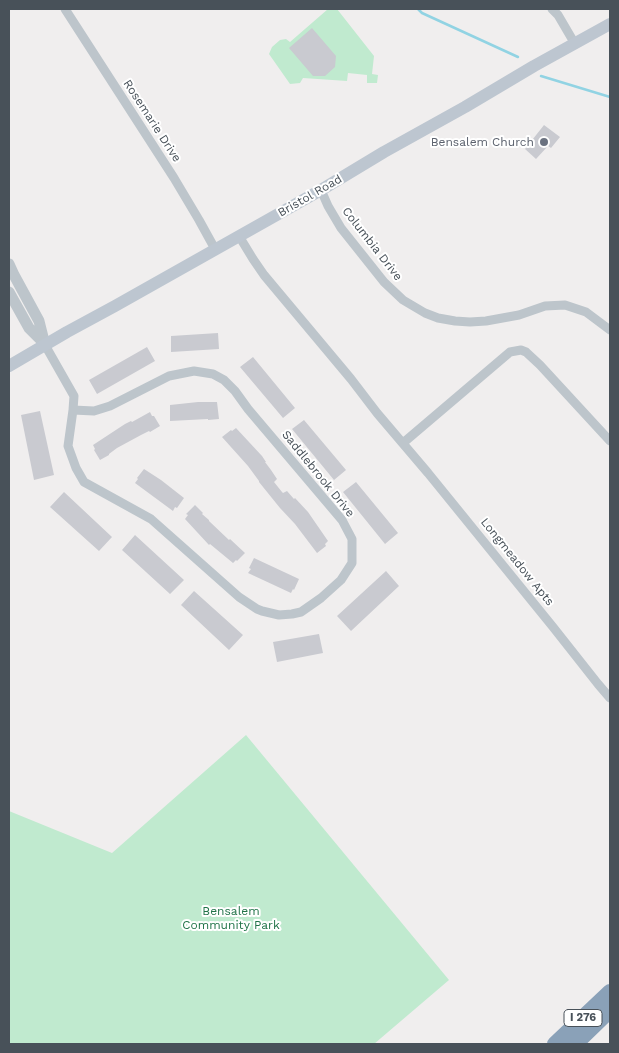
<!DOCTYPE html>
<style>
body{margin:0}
#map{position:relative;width:619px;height:1053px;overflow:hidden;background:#f0eeee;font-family:"Work Sans",sans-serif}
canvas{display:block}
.frame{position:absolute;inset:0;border:10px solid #485159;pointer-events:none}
</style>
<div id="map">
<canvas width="619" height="1053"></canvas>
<div class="frame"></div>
</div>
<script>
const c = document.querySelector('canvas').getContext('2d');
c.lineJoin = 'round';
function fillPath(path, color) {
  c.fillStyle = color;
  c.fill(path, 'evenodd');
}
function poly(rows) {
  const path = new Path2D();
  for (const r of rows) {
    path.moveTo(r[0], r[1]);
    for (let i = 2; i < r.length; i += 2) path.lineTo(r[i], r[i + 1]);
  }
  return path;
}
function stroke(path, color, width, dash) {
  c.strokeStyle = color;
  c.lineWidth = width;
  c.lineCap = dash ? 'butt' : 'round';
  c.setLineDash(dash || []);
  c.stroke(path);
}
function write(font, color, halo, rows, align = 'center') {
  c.font = font + ' "Work Sans",sans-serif';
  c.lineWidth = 4;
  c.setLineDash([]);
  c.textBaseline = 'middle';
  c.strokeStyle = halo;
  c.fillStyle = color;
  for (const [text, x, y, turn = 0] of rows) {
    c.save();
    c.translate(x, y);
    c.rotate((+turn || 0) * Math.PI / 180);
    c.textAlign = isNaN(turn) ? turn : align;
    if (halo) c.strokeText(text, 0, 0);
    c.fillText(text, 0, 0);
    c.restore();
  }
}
const green = poly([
 [328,9,337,9,374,56,372,74,378,75,377,83,367,83,367,75,348,73,347,81,303,78,300,83,290,84,269,54,272,47,280,40,286,39,290,42],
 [246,735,449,980,374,1044,9,1044,9,811,112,853]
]);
const stream = poly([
 [418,9,422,13,518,57],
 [541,76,610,97]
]);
const building = poly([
 [312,28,336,56,335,67,325,76,313,76,289,48],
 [544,125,560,137,551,148,548,146,536,159,525,149],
 [218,333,219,349,171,352,171,336],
 [147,347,155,361,97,394,89,380],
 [253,357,295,408,283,418,240,367],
 [198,402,217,402,219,419,208,420,208,419,170,421,170,405],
 [40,411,54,475,34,480,21,415],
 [150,412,152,416,154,416,160,426,150,432,149,431,141,435,117,448,109,454,109,455,100,460,94,450,95,449,93,445,125,424,131,421,132,422],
 [304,420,346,470,334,480,292,429],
 [236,428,262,456,266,462,265,462,271,470,277,479,274,482,282,492,283,493,287,491,294,499,295,498,308,512,328,541,325,544,326,546,317,553,295,524,280,508,259,482,259,481,248,466,222,437,231,430,232,431],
 [144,469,161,480,184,498,177,508,175,507,173,511,135,483,138,479,137,478],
 [356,482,398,533,385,544,343,492],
 [64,492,112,537,99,551,50,507],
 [195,505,203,513,202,514,209,520,209,521,229,540,230,539,245,553,237,561,236,560,233,563,210,544,209,545,185,519,188,515,186,514],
 [135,535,184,580,170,594,122,550],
 [254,558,299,579,294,590,293,589,291,593,248,573,251,569,249,568],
 [386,571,399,586,351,631,337,616],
 [194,591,243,635,229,650,181,605],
 [319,634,323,653,277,662,273,642]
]);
const minor = poly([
 [65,9,174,178,199,220,215,249],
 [552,9,558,15,575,44],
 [321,190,328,206,341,228,384,282,403,300,425,313,438,318,455,321,470,322,486,321,519,315,545,306,565,305,586,312,610,330],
 [239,236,253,259,264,275,351,379,377,413,428,473,553,627,598,684,610,698],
 [45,345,74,396,73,410,68,446,76,468,84,482,151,519,239,597,257,609,262,611,279,615,292,614,301,612,321,598,341,580,352,563,352,539,342,520,248,409,235,391,224,380,213,374,194,371,169,376,110,406,94,411,73,410],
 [403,443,510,352,521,350,526,352,540,365,610,441]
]);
const tertiary = poly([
 [9,264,14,275,39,321,45,345],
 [9,292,29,328,44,343]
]);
const secondary = poly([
 [9,366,67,332,115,306,321,190,384,152,465,107,534,66,610,24]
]);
const motorway = poly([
 [555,1044,610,992],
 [575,1044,610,1010]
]);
const markers = [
 [544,142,5,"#6b7280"]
];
const shields = [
 [583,1018,38]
];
const shieldNames = [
 ["I 276",583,1018]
];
const streetNames = [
 ["Rosemarie Drive",152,121,57],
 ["Bristol Road",310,196,-30],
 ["Columbia Drive",372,244,52],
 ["Saddlebrook Drive",318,474,51],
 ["Longmeadow Apts",517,562,51]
];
const worshipNames = [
 ["Bensalem Church",534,142]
];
const parkNames = [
 ["Bensalem",231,911],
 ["Community Park",231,925]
];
fillPath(green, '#c0eacf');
stroke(stream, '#91d3e3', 2.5);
fillPath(building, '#c9cad0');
stroke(minor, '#bdc5cb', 9);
stroke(tertiary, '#bdc5cb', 11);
stroke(secondary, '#bdc6d0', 12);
stroke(motorway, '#8aa1b8', 16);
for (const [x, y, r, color] of markers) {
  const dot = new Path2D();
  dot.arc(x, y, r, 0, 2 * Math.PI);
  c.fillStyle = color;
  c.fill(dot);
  stroke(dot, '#fff', 2);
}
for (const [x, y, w] of shields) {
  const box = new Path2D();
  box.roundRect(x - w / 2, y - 8.5, w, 17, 4);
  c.fillStyle = '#fff';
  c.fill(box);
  stroke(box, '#485159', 1);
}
write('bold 11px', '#485159', null, shieldNames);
write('12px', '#485159', '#fff', streetNames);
write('12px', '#5b616d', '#fff', worshipNames, 'right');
write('12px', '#207348', '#fff', parkNames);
</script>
